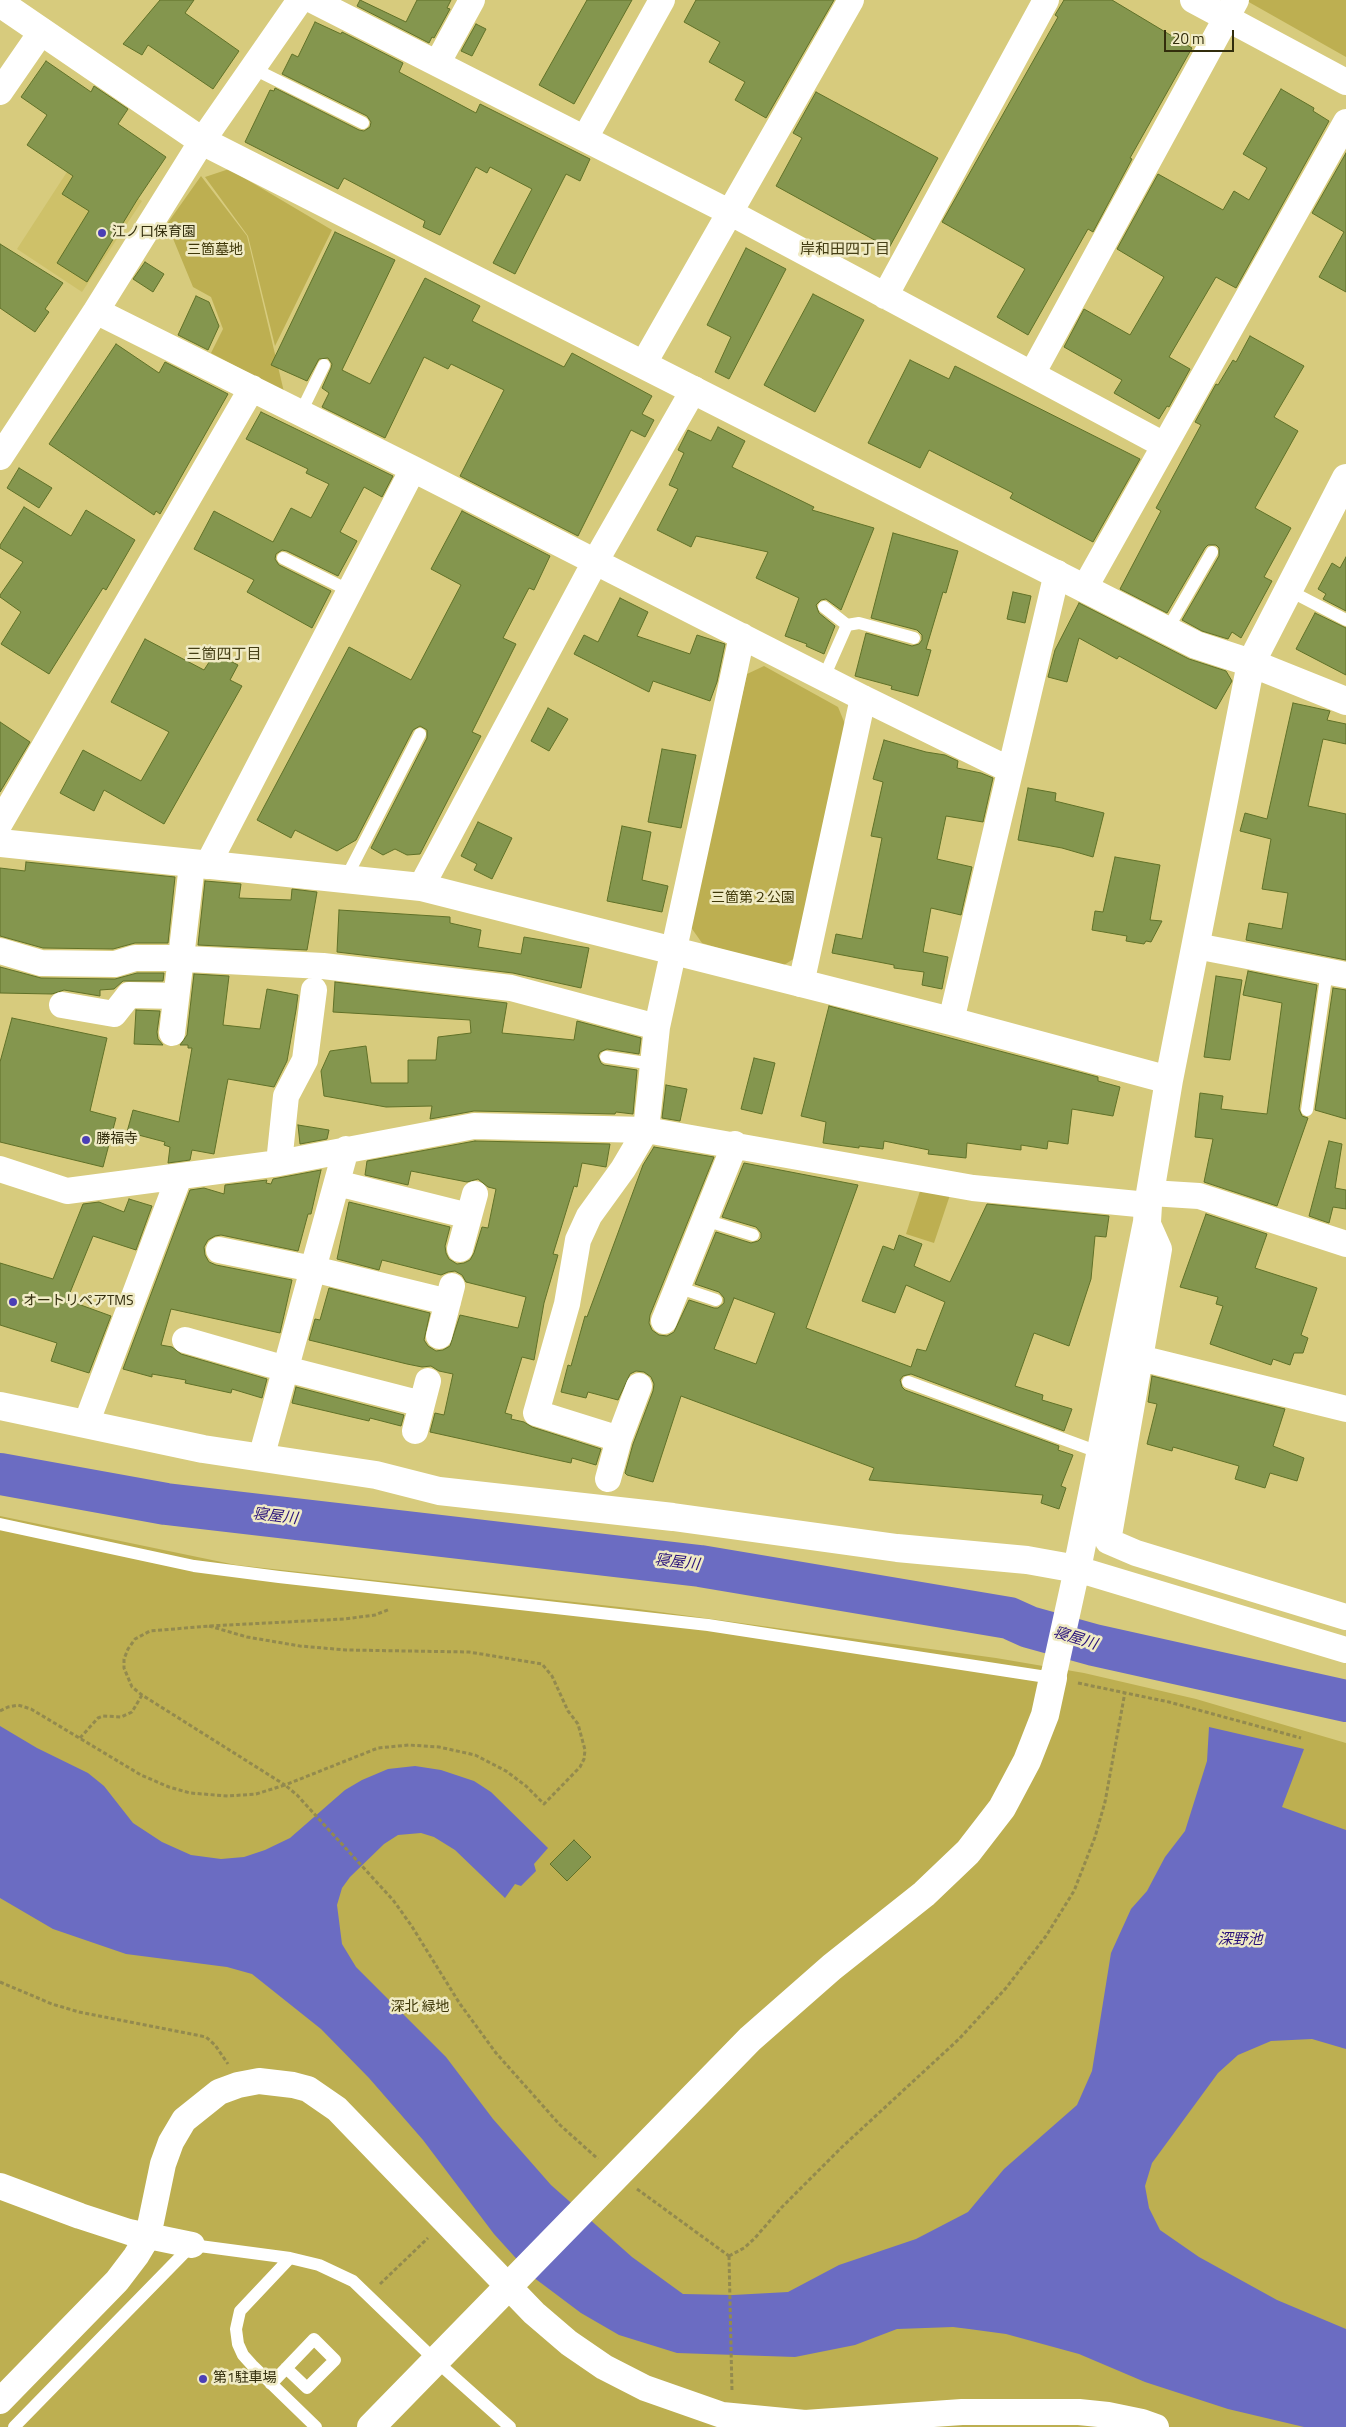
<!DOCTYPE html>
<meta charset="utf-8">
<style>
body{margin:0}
#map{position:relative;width:1346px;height:2427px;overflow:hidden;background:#d7cb7d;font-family:"Titillium Web",sans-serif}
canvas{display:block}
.scale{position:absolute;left:1164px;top:30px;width:70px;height:22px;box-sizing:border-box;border:2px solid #322d0c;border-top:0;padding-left:6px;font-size:15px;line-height:18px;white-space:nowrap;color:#322d0c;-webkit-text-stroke:4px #f0ebc5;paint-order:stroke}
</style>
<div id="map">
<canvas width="1346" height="2427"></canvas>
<div class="scale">20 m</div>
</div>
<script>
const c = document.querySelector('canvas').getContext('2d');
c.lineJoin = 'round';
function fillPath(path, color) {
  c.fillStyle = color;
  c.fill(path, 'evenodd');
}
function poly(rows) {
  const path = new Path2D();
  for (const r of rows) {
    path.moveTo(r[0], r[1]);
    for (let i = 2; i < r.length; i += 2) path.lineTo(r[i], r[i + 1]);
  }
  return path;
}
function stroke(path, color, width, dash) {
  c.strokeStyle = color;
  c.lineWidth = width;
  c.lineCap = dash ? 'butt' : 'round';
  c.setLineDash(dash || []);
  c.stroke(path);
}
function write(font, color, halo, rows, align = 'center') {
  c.font = font + ' "Titillium Web","Noto Sans JP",sans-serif';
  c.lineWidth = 5;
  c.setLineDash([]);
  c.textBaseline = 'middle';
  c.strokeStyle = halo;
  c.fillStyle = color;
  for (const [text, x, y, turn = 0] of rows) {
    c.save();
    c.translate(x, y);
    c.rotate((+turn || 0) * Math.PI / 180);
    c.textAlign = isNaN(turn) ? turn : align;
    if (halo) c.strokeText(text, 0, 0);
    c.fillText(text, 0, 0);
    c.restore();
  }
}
const built = poly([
 [76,158,142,201,82,292,17,249]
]);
const green = poly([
 [1346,0,1346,57,1247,1,1248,0],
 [229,169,332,230,275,346,248,236,205,177],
 [201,176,247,236,284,392,211,353,223,329,211,297,193,287,167,224],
 [764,666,838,707,845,724,798,956,781,967,702,943,690,926,747,674],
 [922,1185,950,1195,934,1243,906,1234],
 [0,1516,236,1565,638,1609,996,1658,1084,1673,1196,1699,1346,1743,1346,2427,0,2427]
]);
const water = poly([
 [0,1726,37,1748,88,1773,104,1786,133,1823,162,1842,191,1855,221,1859,244,1857,265,1850,290,1838,345,1790,362,1780,388,1769,415,1766,441,1770,474,1781,491,1792,548,1848,534,1864,536,1871,521,1886,515,1884,505,1898,455,1850,434,1837,421,1833,398,1835,384,1844,350,1877,342,1888,337,1905,342,1944,356,1967,446,2057,493,2119,551,2185,632,2257,683,2294,733,2295,788,2292,839,2265,916,2239,968,2212,1004,2169,1077,2105,1092,2071,1111,1953,1131,1909,1147,1891,1165,1857,1185,1831,1207,1761,1209,1727,1304,1749,1282,1807,1346,1830,1346,2049,1312,2039,1271,2041,1238,2055,1218,2073,1152,2163,1145,2186,1149,2208,1160,2230,1199,2257,1277,2300,1346,2329,1346,2427,1304,2427,1228,2409,1145,2382,1079,2354,1006,2334,969,2329,953,2327,897,2329,855,2345,795,2357,677,2353,619,2335,581,2313,533,2277,494,2234,423,2140,369,2078,321,2029,252,1974,227,1967,126,1954,53,1929,0,1898]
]);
const river = poly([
 [0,1474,166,1504,700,1566,1009,1618,1029,1627,1094,1645,1346,1701]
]);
const building = poly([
 [160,0,194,0,185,13,239,51,213,89,148,45,142,55,123,44,160,0],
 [360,0,406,22,417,0,451,0,447,8,450,9,434,38,432,37,429,43,357,6,360,0],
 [587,0,632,0,574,104,539,85,587,0],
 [696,0,834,0,766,118,735,100,745,82,709,62,720,42,684,22,696,0],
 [1064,0,1112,0,1192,48,1130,158,1132,159,1093,232,1088,229,1028,335,997,317,1025,269,942,222,1058,17,1055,15,1064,0],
 [315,22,341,34,342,32,403,63,399,72,476,113,480,104,590,159,580,181,566,174,515,274,493,263,532,189,490,167,487,173,476,167,440,235,423,227,425,221,344,178,338,189,245,142,270,90,274,91,275,88,359,130,364,131,370,127,371,122,367,116,282,74,292,54,298,57,315,22],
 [476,24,486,29,472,56,461,51,476,24],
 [46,61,91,92,94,86,128,109,118,124,166,157,137,200,87,282,57,263,89,211,62,194,73,176,27,145,47,115,21,97,46,61],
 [1281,89,1314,108,1313,111,1329,121,1236,288,1216,277,1169,357,1190,369,1169,407,1167,406,1159,419,1114,393,1122,380,1064,347,1084,309,1130,335,1164,277,1117,249,1158,174,1223,210,1234,191,1249,200,1267,168,1243,154,1281,89],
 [816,92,938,158,889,248,776,186,802,138,793,133,816,92],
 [1346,153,1346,292,1319,277,1344,232,1312,213,1346,153],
 [335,232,395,260,342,370,370,384,425,278,480,306,472,321,564,367,572,353,652,396,642,414,654,420,645,437,631,430,578,536,460,476,504,390,451,364,448,369,424,357,385,438,322,407,329,393,322,388,331,368,332,364,328,358,319,359,307,381,271,365,335,232],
 [0,244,63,283,45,309,49,312,35,332,0,308,0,244],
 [746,248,786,269,729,379,715,372,731,337,707,325,746,248],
 [145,262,164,274,153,292,133,279,145,262],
 [813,294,864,320,815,412,764,385,813,294],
 [196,296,209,302,219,326,208,350,178,335,196,296],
 [1250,336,1304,366,1274,417,1298,431,1255,508,1291,528,1264,577,1272,581,1241,638,1232,632,1228,639,1202,631,1182,620,1219,556,1219,548,1216,545,1208,545,1205,548,1167,613,1120,589,1161,511,1156,508,1201,425,1195,422,1216,384,1218,385,1233,360,1236,362,1250,336],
 [116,344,159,373,165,362,228,394,160,514,156,511,154,515,49,444,116,344],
 [910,360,949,379,955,366,1140,459,1093,542,1010,498,1013,493,929,450,920,468,868,443,910,360],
 [261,412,393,476,382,497,364,487,340,532,357,541,338,576,287,551,282,550,276,554,275,559,279,565,331,591,312,628,247,592,254,580,194,549,214,511,273,542,291,508,311,518,329,484,306,473,308,469,246,439,261,412],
 [718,427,745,441,732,467,814,507,812,510,874,528,841,610,826,599,821,600,816,605,819,613,835,626,824,654,806,646,807,644,785,636,799,598,756,578,768,552,696,536,691,547,657,530,678,489,669,485,684,453,678,450,688,430,711,441,718,427],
 [19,468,52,488,39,508,7,488,19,468],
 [24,507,71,536,86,510,135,540,106,590,103,588,49,674,1,644,21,612,0,597,0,595,23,562,0,548,0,545,24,507],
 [462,511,550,556,534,590,529,588,503,638,516,644,472,732,481,736,420,854,407,855,395,849,383,855,371,848,427,738,427,730,420,726,413,730,356,840,337,851,295,830,291,838,257,820,349,647,411,680,461,585,431,569,462,511],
 [893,533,958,551,946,593,943,592,926,649,931,650,918,696,891,689,892,686,855,676,866,633,912,646,919,644,922,640,922,635,917,630,871,618,893,533],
 [1346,557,1346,611,1323,599,1326,594,1318,589,1332,563,1340,568,1346,557],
 [1013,592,1031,596,1025,623,1007,619,1013,592],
 [620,598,648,612,637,636,690,654,697,635,725,644,717,682,710,701,653,681,649,692,574,654,584,635,598,642,620,598],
 [1079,603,1189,659,1226,671,1232,681,1216,709,1119,656,1117,659,1079,638,1067,682,1048,677,1055,650,1079,603],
 [1315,613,1346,628,1346,675,1296,649,1315,613],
 [145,639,204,670,215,653,238,665,230,680,242,686,164,824,104,790,94,811,60,793,83,750,141,781,169,732,111,702,145,639],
 [1293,703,1330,711,1327,720,1346,724,1346,744,1323,739,1308,806,1346,814,1346,960,1246,940,1249,923,1282,929,1288,893,1262,889,1271,839,1240,831,1245,813,1267,819,1293,703],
 [548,708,568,719,549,751,531,741,548,708],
 [0,722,30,742,0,792,0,722],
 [884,740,926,752,945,755,958,761,957,768,981,773,993,778,983,822,946,816,937,859,972,867,961,915,931,908,923,952,948,957,942,989,922,985,924,972,894,968,894,965,832,953,836,934,862,939,882,838,871,836,883,782,873,779,884,740],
 [662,749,696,755,681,828,648,822,662,749],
 [1028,788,1056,793,1055,801,1104,813,1093,857,1062,848,1018,840,1028,788],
 [478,822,512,838,492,879,474,870,477,864,461,856,478,822],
 [622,826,651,832,642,880,668,886,662,912,607,901,622,826],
 [1115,857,1160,865,1150,920,1162,921,1151,942,1146,941,1144,944,1126,941,1127,936,1092,930,1095,911,1103,912,1115,857],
 [26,862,175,877,168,943,135,943,113,949,43,948,0,936,0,868,25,871,26,862],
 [205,881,241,884,239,898,291,900,292,889,317,892,307,950,198,945,205,881],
 [339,910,450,917,450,923,481,930,478,947,521,954,524,937,589,948,581,988,513,973,337,952,339,910],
 [0,967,41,978,115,979,137,973,164,973,163,981,123,981,114,989,100,990,100,996,64,990,52,994,0,993,0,967],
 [1248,971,1317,985,1299,1109,1302,1116,1308,1118,1277,1206,1204,1182,1213,1139,1195,1137,1200,1093,1223,1096,1221,1109,1267,1114,1282,1003,1243,995,1248,971],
 [194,974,229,976,223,1025,260,1029,267,989,298,995,296,1010,287,1061,274,1087,228,1079,214,1154,192,1150,190,1160,168,1163,170,1147,164,1145,165,1142,127,1132,133,1110,179,1122,192,1048,188,1048,188,1045,180,1045,187,1035,194,974],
 [1216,976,1242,980,1230,1060,1204,1057,1216,976],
 [335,982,507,1003,502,1033,574,1040,577,1021,641,1038,639,1054,607,1049,600,1052,598,1056,601,1063,604,1065,637,1070,633,1114,616,1112,615,1114,474,1111,430,1119,432,1106,386,1107,324,1096,321,1071,330,1051,366,1046,371,1083,408,1083,408,1060,436,1060,438,1037,471,1033,470,1020,333,1012,335,982],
 [1333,988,1346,990,1346,1119,1315,1110,1333,988],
 [829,1006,1098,1077,1098,1081,1120,1087,1113,1116,1072,1109,1068,1144,1048,1141,1047,1149,1021,1145,1021,1150,967,1143,966,1158,928,1154,929,1150,884,1141,883,1149,859,1146,859,1148,823,1143,826,1122,801,1116,829,1006],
 [136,1010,160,1011,157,1032,158,1039,163,1045,134,1044,136,1010],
 [12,1018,107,1038,90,1111,116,1118,103,1167,0,1142,0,1062,12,1018],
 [754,1058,775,1063,762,1114,741,1109,754,1058],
 [666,1085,687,1089,680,1121,662,1118,666,1085],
 [298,1125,329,1130,327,1139,300,1144,298,1125],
 [475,1141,610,1144,606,1167,582,1163,577,1187,574,1186,553,1254,558,1255,544,1303,534,1360,522,1357,505,1413,512,1415,511,1419,524,1422,532,1427,601,1449,596,1465,572,1458,571,1463,430,1432,435,1413,444,1415,453,1374,439,1371,431,1366,422,1367,407,1364,309,1340,315,1319,320,1320,329,1288,430,1313,424,1340,428,1346,436,1351,443,1350,450,1346,460,1315,518,1328,526,1297,466,1282,462,1275,455,1271,448,1272,441,1275,382,1260,379,1270,337,1259,349,1202,450,1227,445,1246,446,1253,449,1259,457,1264,464,1263,470,1260,474,1253,482,1227,488,1228,496,1189,488,1187,478,1179,467,1182,411,1171,408,1185,365,1175,367,1161,475,1141],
 [1329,1141,1342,1144,1335,1188,1346,1190,1346,1209,1333,1207,1329,1223,1309,1216,1329,1141],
 [654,1147,714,1157,650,1315,649,1323,652,1330,659,1335,667,1336,674,1332,689,1300,714,1308,718,1308,724,1303,724,1298,719,1292,695,1284,716,1232,751,1243,758,1241,761,1238,761,1233,756,1227,722,1217,744,1163,858,1185,806,1328,911,1367,917,1349,926,1351,945,1302,906,1285,895,1313,862,1301,883,1246,894,1250,899,1235,922,1244,914,1266,950,1282,987,1204,1109,1216,1106,1237,1095,1236,1091,1279,1069,1346,1034,1333,1015,1386,1043,1395,1042,1400,1072,1409,1064,1431,911,1374,903,1376,900,1380,902,1387,905,1390,1059,1446,1058,1450,1073,1455,1061,1486,1066,1488,1059,1509,1041,1503,1043,1495,869,1480,874,1468,681,1396,653,1482,627,1475,625,1473,633,1444,653,1391,654,1384,651,1377,644,1372,636,1371,630,1374,618,1400,588,1392,586,1398,561,1392,568,1365,571,1366,585,1316,587,1317,643,1165,654,1147],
 [734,1298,775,1313,756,1364,714,1349,734,1298],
 [321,1170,311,1214,308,1214,298,1251,221,1235,215,1236,208,1240,204,1247,205,1255,209,1262,216,1265,292,1280,280,1333,171,1309,161,1345,172,1347,181,1354,267,1379,262,1398,232,1389,231,1393,185,1383,186,1380,152,1374,152,1377,123,1369,190,1190,204,1188,224,1194,225,1185,267,1180,266,1183,271,1184,273,1179,321,1170],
 [129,1199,152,1206,136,1250,93,1236,67,1300,111,1316,89,1373,51,1361,57,1343,0,1325,0,1263,53,1279,83,1204,99,1202,124,1212,129,1199],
 [1206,1214,1267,1234,1255,1268,1317,1288,1301,1335,1308,1338,1303,1353,1294,1353,1290,1365,1273,1359,1271,1365,1210,1344,1223,1306,1216,1304,1218,1297,1180,1287,1206,1214],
 [1152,1376,1285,1409,1273,1446,1304,1458,1297,1481,1270,1473,1265,1488,1235,1479,1239,1466,1173,1447,1172,1451,1147,1444,1157,1404,1148,1402,1152,1376],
 [296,1387,404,1415,401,1426,370,1418,369,1421,292,1403,296,1387],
 [574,1840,591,1857,567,1881,550,1864,574,1840]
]);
const path = poly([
 [209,1626,247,1637,300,1646,346,1650,469,1652,542,1664,552,1676,568,1711,578,1724,585,1750,584,1759,580,1767,544,1804,526,1786,506,1771,475,1755,439,1747,409,1745,378,1748,285,1785,142,1695,132,1687,124,1668,124,1659,128,1649,135,1639,150,1631,209,1626,344,1619,375,1615,390,1609],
 [1078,1683,1169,1702,1301,1738],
 [0,1711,8,1707,18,1705,31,1709,141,1775,169,1787,190,1793,228,1796,256,1794,285,1785,297,1795,393,1900,411,1925,460,2004,496,2053,560,2125,598,2159],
 [80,1738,98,1718,103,1716,121,1717,132,1712,142,1695],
 [0,1982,52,2004,79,2012,206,2037,215,2045,228,2064],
 [637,2189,729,2256],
 [729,2256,744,2248,754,2239,782,2207,842,2147,959,2039,1006,1988,1046,1936,1074,1891,1095,1837,1105,1802,1125,1692],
 [729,2256,732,2392],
 [380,2284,428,2238]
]);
const lane = poly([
 [252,68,363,123],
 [301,412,324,365],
 [283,558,350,591],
 [1288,590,1346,620],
 [824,607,847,625],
 [1167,630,1212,552],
 [824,677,847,625,859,623,914,638],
 [345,880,420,734],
 [606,1057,653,1064],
 [1307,1110,1327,971],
 [705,1220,753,1235],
 [677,1287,716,1300],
 [908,1382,1101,1453],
 [0,1524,194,1566,279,1577,708,1625,1053,1678],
 [290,2258,240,2311,236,2329,238,2344,243,2355,252,2365,316,2427],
 [271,2384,314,2339,335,2360,307,2388,286,2368],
 [14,2427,192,2245,290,2258,319,2265,353,2281,436,2361,510,2427]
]);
const street = poly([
 [312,0,731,213,1164,445],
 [1193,0,1346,82],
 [438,62,472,0],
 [0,92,42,31],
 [585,138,662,0],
 [885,296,1046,0],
 [96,311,413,469,863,698,1010,770],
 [644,363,851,0],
 [1032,374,1236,0],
 [0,457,96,311,202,141,300,0],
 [1084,589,1346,122],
 [0,823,252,388],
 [207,866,413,469],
 [421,887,595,562,694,389],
 [1196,946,1346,975],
 [0,951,41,963,115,964,135,958,168,958,323,966,511,988,657,1027],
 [801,984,863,698],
 [62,1005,114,1014,129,995,176,996],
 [951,1021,1057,573],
 [172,1033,192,865],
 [279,1163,286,1096,305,1060,314,990],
 [0,1169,67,1191,279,1163,474,1126,646,1130,973,1188,1148,1205],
 [337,1183,469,1216],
 [1151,1193,1199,1196,1346,1244],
 [1147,1222,1159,1249,1140,1358,1346,1409],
 [460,1249,475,1194],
 [219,1250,313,1269,448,1302],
 [664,1321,735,1144],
 [439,1336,452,1286],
 [185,1340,286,1369,422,1404],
 [1140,1358,1108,1541,1136,1553,1346,1617],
 [86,1424,179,1177],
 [415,1431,428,1381],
 [619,1439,536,1413,567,1304,578,1240,589,1216,623,1169,646,1130,657,1027,742,636],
 [261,1458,346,1149],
 [608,1479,619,1439,639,1386],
 [1053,1678,1077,1569,1346,1650],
 [0,2186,80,2216,129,2232,192,2245],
 [0,2401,117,2281,136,2256,148,2236,163,2164,171,2142,184,2120,219,2092,238,2085,259,2081,293,2085,308,2089,337,2109,534,2313,569,2343,604,2367,645,2388,722,2415,805,2423,962,2412,1079,2412,1108,2415,1142,2422,1156,2427]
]);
const secondary = poly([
 [0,3,202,141,1196,645,1251,663,1346,701],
 [0,843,421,887,951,1021,1169,1080],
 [0,1406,203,1449,376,1475,439,1491,673,1517,897,1548,1027,1560,1077,1569,1147,1222,1148,1205,1169,1080,1251,663,1346,478],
 [371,2427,750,2039,832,1967,924,1894,968,1852,1002,1808,1027,1761,1045,1715,1053,1678]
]);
const markers = [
 [102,233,5,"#4b3fb6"],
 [86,1140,5,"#4b3fb6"],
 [13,1302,5,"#4b3fb6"],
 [203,2379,5,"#4b3fb6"]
];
const poiNames = [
 ["江ノ口保育園",112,233],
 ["勝福寺",96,1140],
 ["オートリペアTMS",23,1302],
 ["第1駐車場",213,2379]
];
const parkNames = [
 ["三箇墓地",215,251],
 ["三箇第２公園",753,899],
 ["深北 緑地",420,2008]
];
const neighbourhoodNames = [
 ["岸和田四丁目",845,250],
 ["三箇四丁目",224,655]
];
const waterNames = [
 ["寝屋川",275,1517,7],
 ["寝屋川",677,1563,7],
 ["寝屋川",1075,1639,17],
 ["深野池",1240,1940]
];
fillPath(built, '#cec169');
fillPath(green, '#bdaf51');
fillPath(water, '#6b6cc2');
stroke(river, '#6b6cc2', 42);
fillPath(building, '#84964e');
stroke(building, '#607128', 1);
stroke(path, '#938a4e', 3, [4, 2.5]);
stroke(lane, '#fff', 12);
stroke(street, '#fff', 26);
stroke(secondary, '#fff', 28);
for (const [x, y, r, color] of markers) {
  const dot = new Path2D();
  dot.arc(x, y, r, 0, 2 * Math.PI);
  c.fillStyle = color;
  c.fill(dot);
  stroke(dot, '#f0ebc5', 2);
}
write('14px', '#322d0c', '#f0ebc5', poiNames, 'left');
write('14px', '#3f3808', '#f0ebc5', parkNames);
write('15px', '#453f15', '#f0ebc5', neighbourhoodNames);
write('italic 15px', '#270f79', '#f0ebc5', waterNames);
</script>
